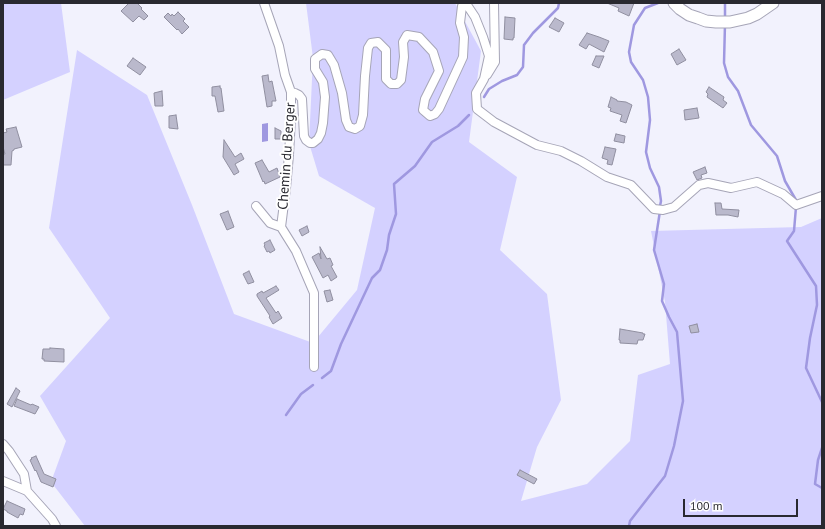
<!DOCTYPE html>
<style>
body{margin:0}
#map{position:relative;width:825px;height:529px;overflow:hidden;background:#f2f2fd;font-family:"PT Sans",sans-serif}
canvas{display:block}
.frame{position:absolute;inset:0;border:4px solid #292930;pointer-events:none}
.scale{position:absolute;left:683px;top:499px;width:115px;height:18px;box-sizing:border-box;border:2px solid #292930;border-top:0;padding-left:5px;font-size:12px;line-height:14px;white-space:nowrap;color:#292930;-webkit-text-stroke:3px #fff;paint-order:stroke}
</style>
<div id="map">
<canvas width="825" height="529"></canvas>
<div class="frame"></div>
<div class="scale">100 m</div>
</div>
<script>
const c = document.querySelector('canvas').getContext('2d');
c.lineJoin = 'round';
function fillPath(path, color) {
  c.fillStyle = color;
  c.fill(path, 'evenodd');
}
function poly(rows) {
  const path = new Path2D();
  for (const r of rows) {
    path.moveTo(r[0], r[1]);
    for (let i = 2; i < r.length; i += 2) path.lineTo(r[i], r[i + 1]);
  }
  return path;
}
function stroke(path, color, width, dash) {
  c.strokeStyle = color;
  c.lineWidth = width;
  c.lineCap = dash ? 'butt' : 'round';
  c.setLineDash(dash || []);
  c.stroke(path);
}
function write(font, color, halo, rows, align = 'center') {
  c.font = font + ' "PT Sans",sans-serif';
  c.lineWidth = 4;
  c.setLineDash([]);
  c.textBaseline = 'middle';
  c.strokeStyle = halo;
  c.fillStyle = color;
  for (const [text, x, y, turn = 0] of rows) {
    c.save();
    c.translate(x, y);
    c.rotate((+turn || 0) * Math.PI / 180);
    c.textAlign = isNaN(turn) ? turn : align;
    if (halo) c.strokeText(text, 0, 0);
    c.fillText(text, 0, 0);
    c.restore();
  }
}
const green = poly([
 [3,3,61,3,70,72,3,100],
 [306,3,455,3,481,51,469,142,517,177,500,250,547,294,561,400,537,447,521,501,587,484,630,441,638,375,670,364,665,302,651,231,801,227,822,218,822,526,85,526,51,482,66,441,40,396,110,318,49,228,77,50,147,95,192,205,234,314,313,343,357,290,375,208,319,176,309,143,313,58]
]);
const water = poly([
 [268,123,268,141,262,142,262,124]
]);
const stream = poly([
 [658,3,645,8,634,25,629,52,631,62,643,80,648,97,650,120,646,152,650,168,659,187,661,201,660,206],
 [725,20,725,3],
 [725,24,724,63,728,77,738,91,751,125,777,156,785,181,796,200],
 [484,97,489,89,502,81,517,75,523,67,524,45,533,33,558,8,559,3],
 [796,207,794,231,787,241,816,286,817,305,810,338,806,368,822,402],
 [322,378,331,371,341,344,372,278,380,270,387,250,389,235,396,214,394,184,415,166,432,142,458,126,469,115],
 [286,415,301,394,313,385],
 [822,448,818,460,815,484,822,488],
 [629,526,630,521,665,476,674,446,683,401,677,332,669,317,662,301,664,284,654,250,660,211]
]);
const building = poly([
 [129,3,137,3,142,8,141,9,148,16,144,20,139,16,133,22,121,11,129,3],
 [607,3,634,3,629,16,618,11,619,8,607,3],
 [178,12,185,19,183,21,189,27,182,34,178,29,177,30,164,17,168,13,171,16,172,14,174,16,178,12],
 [505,17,515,18,514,38,513,38,513,40,504,39,505,17],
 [555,18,564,23,559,32,549,27,555,18],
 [587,33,599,37,609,41,604,52,589,44,586,49,579,45,587,33],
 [679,49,686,60,677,65,671,54,679,49],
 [596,56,604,56,599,68,592,65,596,56],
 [133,58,146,67,140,75,127,66,133,58],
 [268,75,269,82,272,81,276,101,272,101,272,106,267,107,262,76,268,75],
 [220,86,220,88,221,88,224,111,218,112,215,96,212,96,212,87,220,86],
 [709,87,724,97,723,100,727,103,723,108,707,97,708,94,706,92,709,87],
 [162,91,163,106,155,106,154,93,162,91],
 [611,97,617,100,617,101,626,102,632,105,626,123,620,121,622,115,610,111,611,108,608,107,611,97],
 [697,108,699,118,685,120,684,110,697,108],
 [176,115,178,129,169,128,169,116,176,115],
 [16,127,22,147,14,149,14,150,12,151,11,165,3,165,3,154,5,154,3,147,3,133,7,132,6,129,16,127],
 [275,128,281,131,281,139,275,139,275,128],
 [616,134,625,136,624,143,614,141,616,134],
 [224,140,235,157,241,153,244,159,235,164,239,172,234,175,223,157,224,140],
 [605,147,616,149,612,165,607,164,608,160,602,158,605,147],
 [262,160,269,172,277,168,280,177,265,184,264,181,263,182,255,163,262,160],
 [705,167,707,173,701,175,702,178,697,180,693,172,705,167],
 [715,203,721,203,722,209,739,210,738,217,728,215,716,215,715,203],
 [228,211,234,227,227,230,220,214,228,211],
 [307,226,309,232,302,236,299,230,307,226],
 [270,240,275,250,270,253,269,251,267,252,264,246,265,245,264,243,270,240],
 [320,247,327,259,330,258,333,265,331,266,337,277,331,281,328,275,323,278,312,257,319,253,321,259,320,247],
 [249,271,254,282,248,284,243,274,249,271],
 [276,286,279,290,266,298,276,313,278,311,282,318,273,324,269,317,270,316,257,296,257,294,262,291,263,293,276,286],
 [330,290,333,300,327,302,324,291,330,290],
 [697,324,699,332,691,333,689,326,697,324],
 [620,329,643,333,643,334,645,334,643,340,638,340,637,344,620,343,620,340,619,340,620,329],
 [50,348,64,349,64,362,44,361,44,359,42,359,43,349,50,349,50,348],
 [16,388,20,391,12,407,7,404,16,388],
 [17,399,31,405,32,404,39,407,35,414,14,406,17,399],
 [36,456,44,474,56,479,53,487,41,482,36,470,35,471,30,460,32,459,31,458,36,456],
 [520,470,537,479,534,484,517,475,520,470],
 [7,501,25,509,23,515,20,514,18,518,7,512,7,511,3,509,7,501]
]);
const minor = poly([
 [264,3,279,46,285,75,291,92],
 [466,3,467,5,475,17,483,37,489,56,484,79,476,93,477,109,494,122,537,145,561,151,581,161,607,177,631,185,654,209,663,210,674,207,699,185,708,183,731,188,757,182,783,194,796,205,822,196],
 [487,75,495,62,494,3],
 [256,206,270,223,281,227],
 [314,367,314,293,296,251,281,227,286,188,289,155,291,118,291,92,295,93,299,95,302,99,304,136,306,140,310,143,313,143,318,139,321,133,323,123,325,97,323,82,315,69,315,59,322,54,328,55,334,65,342,93,346,120,349,127,355,129,360,126,363,115,365,76,368,48,371,43,378,42,386,50,386,79,391,84,397,84,401,80,404,57,403,42,407,35,419,37,433,52,439,71,425,99,423,110,430,116,435,114,439,109,463,57,464,37,460,23,462,6,467,5],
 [3,444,9,451,24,474,27,491],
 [3,481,27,491,52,519,56,526]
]);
const secondary = poly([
 [674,3,680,9,689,15,698,18,706,21,716,22,730,22,748,18,757,14,773,3]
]);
const streetNames = [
 ["Chemin du Berger",287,156,-86]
];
fillPath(green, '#d4d1ff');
fillPath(water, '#9f98e0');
stroke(stream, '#9f98e0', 2.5);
fillPath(building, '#bab9cc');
stroke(building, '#908fa0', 1);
stroke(minor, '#a6a5b7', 10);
stroke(secondary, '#a6a5b7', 13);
stroke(minor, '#fff', 8);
stroke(secondary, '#fff', 11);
write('14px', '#292930', '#fff', streetNames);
</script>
